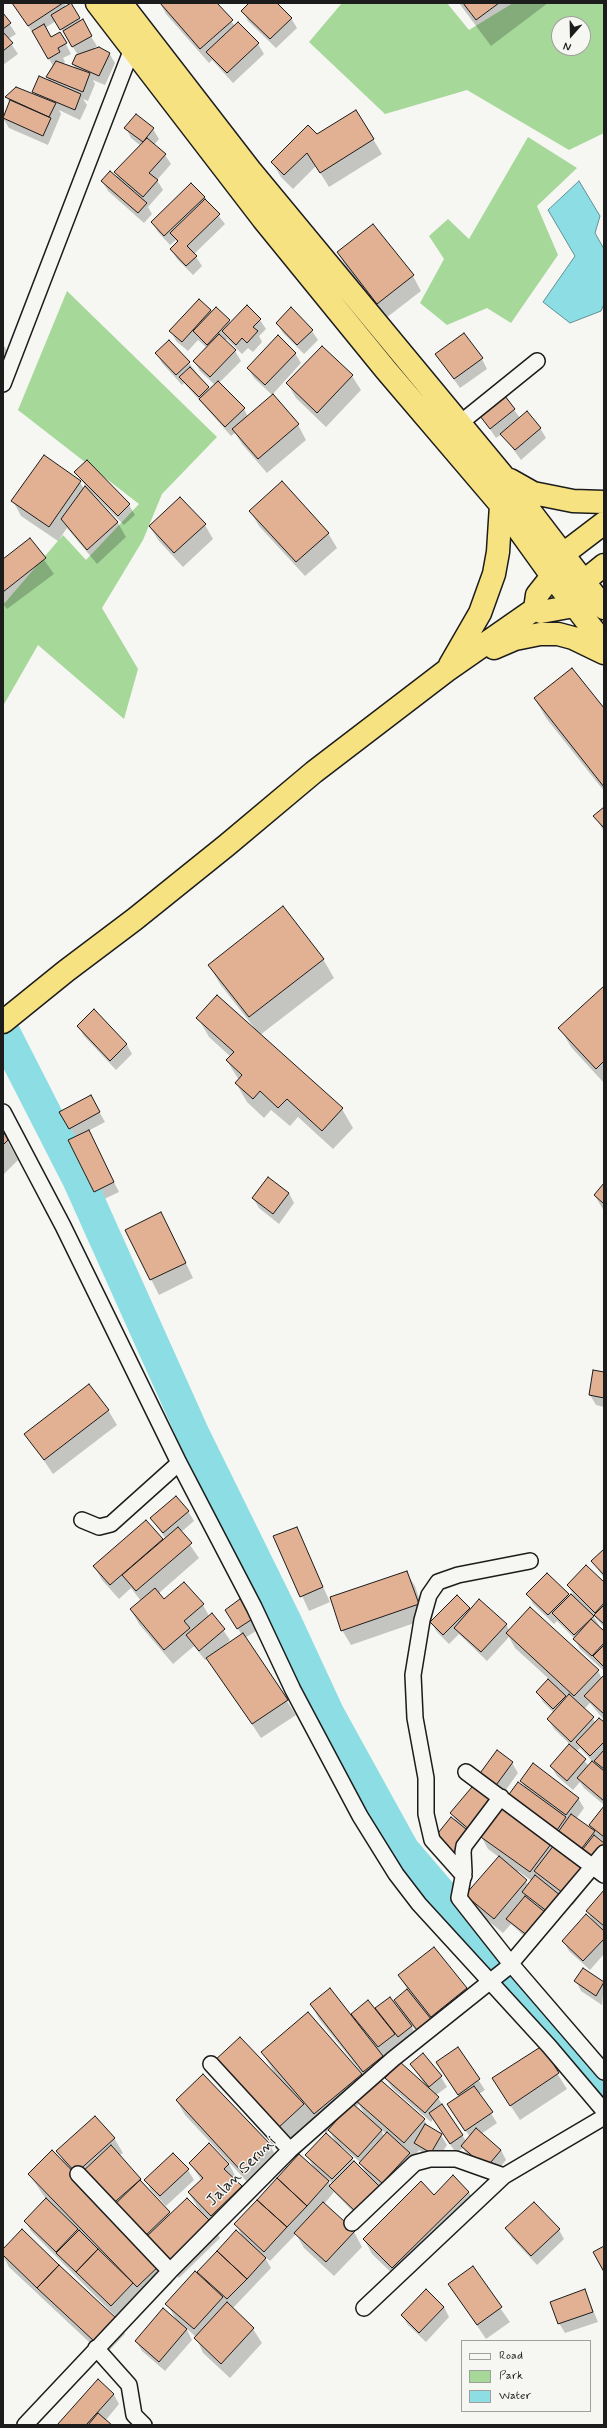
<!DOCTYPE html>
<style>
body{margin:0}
#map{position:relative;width:607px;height:2428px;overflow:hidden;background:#f6f6f2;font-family:Mynerve,sans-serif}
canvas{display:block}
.frame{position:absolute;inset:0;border:4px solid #1c1c1c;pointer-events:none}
.legend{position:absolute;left:461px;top:2340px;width:130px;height:72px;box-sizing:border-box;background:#f6f6f2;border:1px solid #9f9f9c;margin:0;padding:5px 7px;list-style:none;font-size:12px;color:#1c1c1c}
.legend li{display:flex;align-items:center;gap:8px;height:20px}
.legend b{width:20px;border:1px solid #9f9f9c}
.north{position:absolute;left:551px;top:16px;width:40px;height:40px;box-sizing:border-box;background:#f6f6f2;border:1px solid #9f9f9c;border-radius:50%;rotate:200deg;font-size:11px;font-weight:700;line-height:16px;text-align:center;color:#1c1c1c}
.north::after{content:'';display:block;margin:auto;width:14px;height:18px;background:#1c1c1c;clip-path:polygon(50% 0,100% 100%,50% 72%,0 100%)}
</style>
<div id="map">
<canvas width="607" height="2428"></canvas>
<div class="frame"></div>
<ul class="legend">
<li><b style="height:5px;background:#f6f6f2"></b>Road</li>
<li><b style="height:11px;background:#a6d89a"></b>Park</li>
<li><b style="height:11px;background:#8ddee4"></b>Water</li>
</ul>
<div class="north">N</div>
</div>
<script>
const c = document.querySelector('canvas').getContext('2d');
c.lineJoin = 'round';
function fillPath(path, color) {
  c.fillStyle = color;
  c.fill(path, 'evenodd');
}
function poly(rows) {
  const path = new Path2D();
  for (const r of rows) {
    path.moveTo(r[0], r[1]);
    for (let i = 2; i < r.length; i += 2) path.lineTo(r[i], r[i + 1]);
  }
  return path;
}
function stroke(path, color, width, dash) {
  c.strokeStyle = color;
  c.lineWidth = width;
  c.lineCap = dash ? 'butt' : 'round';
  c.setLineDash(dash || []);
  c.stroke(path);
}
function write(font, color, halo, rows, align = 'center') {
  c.font = font + ' Mynerve,sans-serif';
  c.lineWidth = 3;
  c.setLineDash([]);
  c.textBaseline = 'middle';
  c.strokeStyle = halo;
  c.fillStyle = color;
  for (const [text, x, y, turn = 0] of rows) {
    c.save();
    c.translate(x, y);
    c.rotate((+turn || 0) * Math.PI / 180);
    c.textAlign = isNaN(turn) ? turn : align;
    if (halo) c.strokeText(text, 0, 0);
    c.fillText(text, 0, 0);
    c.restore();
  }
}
const green = poly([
 [342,3,447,3,469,30,513,3,604,3,604,133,569,150,467,90,385,114,309,42],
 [559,24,583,24,583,48,559,48],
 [528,137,577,168,537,206,558,255,511,323,487,308,447,325,420,303,444,259,429,236,448,219,469,239],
 [67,291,217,437,162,494,143,540,102,608,138,669,124,719,38,645,3,706,3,605,63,535,86,560,139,504,18,410]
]);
const water = poly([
 [579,181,600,216,595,233,604,249,604,304,601,311,570,323,543,302,575,256,548,210,579,181]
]);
const shadow = poly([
 [13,3,64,3,66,7,70,4,97,46,89,52,109,53,115,63,105,85,93,80,95,84,88,101,83,99,87,105,80,120,59,110,61,114,48,145,9,128,3,118,10,103,6,97,36,96,34,92,50,82,47,77,53,66,36,35,34,35],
 [56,21,78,55,73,64,76,69,62,64,65,62,63,58,71,54,60,33,51,38,45,28],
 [160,3,216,3,235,26,238,23,258,44,264,54,233,83,212,60,209,63,166,14],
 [250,3,276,3,291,18,297,28,276,48,248,21,243,11],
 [459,3,548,3,491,46],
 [3,14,16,34,8,39,18,54,3,65],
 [126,128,153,129,159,139,154,145,165,155,171,164,157,180,163,190,148,207,152,214,144,223,108,191,102,181,120,181,115,172,141,146,131,138],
 [317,135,373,139,382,154,329,187,316,166,293,189,281,177,272,162],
 [204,197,225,224,194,254,202,266,193,275,177,259,171,249,177,243,176,240,170,245,158,232,152,222],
 [338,253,413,276,421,291,386,318,346,267],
 [216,308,231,323,260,320,266,329,259,336,262,342,253,352,248,348,242,354,227,339,225,341,235,351,241,361,219,383,244,409,248,417,298,425,306,440,267,473,242,444,235,433,231,436,184,383,182,385,162,363,156,353,189,363,210,390,215,385,200,371,194,361,207,348,198,340,188,351,176,341,171,331,211,310,212,312],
 [277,323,312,331,318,340,304,354,283,333],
 [3,344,12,359,3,380],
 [295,353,301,363,272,395,254,378,248,368],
 [436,354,482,359,487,369,460,388],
 [352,376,361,390,326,427,296,398,287,383],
 [505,397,520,418,540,428,546,438,521,460,502,434,496,438,481,416],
 [44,456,80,482,84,489,86,486,75,472,129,505,135,515,124,525,93,494,92,495,118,523,126,537,97,564,67,528,58,541,21,516,13,501],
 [250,511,328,533,337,548,305,576,259,526],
 [205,525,213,539,183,567,159,541,150,527],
 [30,540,54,574,7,609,3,604,3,561],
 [535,699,604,710,604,791,546,718],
 [604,808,604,832,595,816],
 [323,959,334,978,260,1035,342,1109,353,1128,333,1149,298,1117,290,1126,271,1110,264,1118,247,1102,236,1083,239,1080,227,1061,231,1057,209,1037,198,1018,256,1030,220,984,209,965],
 [604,988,604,1083,571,1047,560,1028],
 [94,1010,127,1045,132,1054,116,1070,84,1036,78,1026],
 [96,1106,105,1122,88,1131,119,1192,100,1201,70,1128],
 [3,1133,18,1160,3,1175],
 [604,1185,604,1211,595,1196],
 [289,1193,294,1203,279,1224,259,1208,253,1198],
 [169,1228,193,1278,159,1295,126,1230],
 [594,1371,604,1373,604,1407,596,1405,590,1395],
 [108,1410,117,1425,53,1474,26,1434],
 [188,1511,194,1521,181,1532,199,1558,159,1593,164,1600,203,1605,209,1616,212,1614,230,1640,222,1648,242,1635,232,1620,257,1617,262,1627,245,1638,296,1715,261,1738,208,1658,205,1660,194,1646,173,1664,139,1624,131,1610,141,1601,131,1588,119,1599,102,1580,94,1566,162,1539,163,1541,166,1539,151,1518],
 [296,1528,330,1602,309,1611,275,1537],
 [604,1550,604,1578,592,1561],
 [406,1572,415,1586,426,1619,351,1645,342,1630],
 [604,1583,604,1627,592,1614,604,1633,604,1671,580,1649,575,1639,557,1621,554,1624,533,1604,528,1594,568,1594,569,1597,573,1594,568,1586],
 [469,1609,506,1624,509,1630,598,1671,602,1679,604,1676,604,1720,590,1703,584,1709,596,1723,604,1724,604,1805,584,1788,580,1782,573,1790,557,1776,551,1766,574,1748,554,1729,548,1719,554,1713,543,1702,537,1692,549,1679,515,1648,509,1637,487,1661,459,1634,449,1644,437,1632,431,1622],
 [562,1692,568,1697,566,1699],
 [580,1748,593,1762,589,1766,576,1752],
 [497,1752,512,1763,518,1773,500,1798,484,1786],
 [521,1781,578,1798,584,1808,576,1819,594,1832,590,1825,604,1808,604,1842,595,1835,604,1844,604,1867,563,1845],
 [477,1783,586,1871,591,1881,573,1905,559,1895,534,1945,511,1924,503,1933,475,1910,467,1895,499,1857,488,1849,481,1836,470,1834,476,1844,459,1863,441,1848,457,1823,452,1813],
 [518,1871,532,1881,529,1885,517,1873],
 [604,1891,604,1954,590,1970,569,1951,563,1941,593,1921,587,1911],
 [434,1949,466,1989,474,2004,424,2039,410,2024,417,2036,402,2043,383,2058,391,2071,379,2080,424,2120,429,2128,441,2135,447,2145,436,2162,419,2150,388,2193,379,2185,386,2198,363,2222,334,2192,324,2204,354,2232,362,2247,334,2276,304,2248,296,2234,270,2261,264,2256,271,2268,232,2309,253,2329,262,2343,230,2378,203,2353,196,2337,186,2328,192,2340,165,2371,142,2351,136,2341,177,2321,167,2304,204,2280,199,2272,242,2236,236,2224,314,2168,307,2155,337,2144,329,2130,326,2133,313,2118,286,2143,222,2077,274,2072,262,2052,361,2074,368,2087,370,2083,319,2019,311,2004,358,2024,352,2014,374,2010,389,1998,402,2014,395,2000,408,1990,399,1976],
 [359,2104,365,2116,355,2107],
 [381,2129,386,2134,384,2136],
 [341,2146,360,2162,366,2173,340,2147],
 [327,2179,333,2184,331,2186],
 [584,1969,604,1983,602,2005,581,1991,576,1981],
 [541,2048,567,2089,520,2120,502,2093],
 [458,2049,485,2090,479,2094,497,2123,481,2134,501,2150,506,2160,492,2177,468,2156,463,2148,456,2153,433,2119,431,2122,392,2088,386,2078,427,2088,411,2064,441,2077,447,2087,436,2095,466,2141,470,2137,448,2105,459,2097,437,2063],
 [177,2101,271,2147,279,2162,252,2187,185,2115],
 [114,2138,123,2153,119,2156,171,2215,200,2211,189,2193,202,2181,190,2163,229,2164,237,2179,235,2181,250,2201,220,2230,209,2219,220,2238,179,2278,155,2253,172,2283,149,2305,141,2298,119,2320,31,2231,25,2221,46,2199,29,2174,63,2161,58,2151],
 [188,2170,194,2180,166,2206,151,2190,146,2180],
 [469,2192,477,2207,401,2282,372,2254,364,2239,434,2196],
 [507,2228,559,2230,564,2239,537,2265,512,2238],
 [3,2250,116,2320,125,2334,104,2356,9,2267,3,2256],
 [472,2268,510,2322,486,2339,449,2284],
 [585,2291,598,2322,565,2333,559,2323],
 [444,2307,449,2317,426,2342,408,2325,402,2315],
 [98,2381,114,2395,119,2404,105,2421,110,2425,58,2425]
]);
const river = poly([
 [3,1031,79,1180,193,1434,284,1619,328,1714,403,1850,604,2084]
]);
const building = poly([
 [12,3,63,3,28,26,12,3],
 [71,3,80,18,60,30,51,15,71,3],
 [160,3,217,3,233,20,200,49,160,3],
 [249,3,277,3,292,18,270,39,241,11,249,3],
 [463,3,499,3,476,20,463,3],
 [3,13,11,23,3,29,3,13],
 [83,19,92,36,72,47,63,31,83,19],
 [238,22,259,43,227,73,206,52,238,22],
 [44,24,51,37,60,32,67,43,58,48,60,52,48,59,32,31,44,24],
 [3,32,13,43,3,51,3,32],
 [99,47,110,53,99,76,72,64,76,55,99,47],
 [56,61,90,73,83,92,46,77,56,61],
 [39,76,81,94,75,110,32,92,39,76],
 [16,87,56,103,49,117,5,97,16,87],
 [10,100,51,118,43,136,3,118,10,100],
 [356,110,374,139,320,173,307,153,284,175,271,162,308,125,317,134,356,110],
 [136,114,154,128,143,142,124,128,136,114],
 [147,138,166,154,149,173,158,180,143,197,114,172,147,138],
 [110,171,147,203,138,213,101,181,110,171],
 [191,183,205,197,164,236,151,222,191,183],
 [205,199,220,214,187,246,197,256,186,266,170,249,178,241,170,233,205,199],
 [373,224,414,275,377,304,337,252,373,224],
 [199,299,211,310,182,342,169,331,199,299],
 [247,305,261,319,253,327,258,331,247,343,242,338,236,345,222,331,247,305],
 [216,307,230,320,207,345,193,331,216,307],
 [291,307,313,330,297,345,276,323,291,307],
 [464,333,483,358,454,379,435,354,464,333],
 [219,334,236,350,210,377,193,361,219,334],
 [278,335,296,353,265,385,247,368,278,335],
 [169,340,190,362,176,375,155,353,169,340],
 [322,346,353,375,317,413,286,383,322,346],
 [190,367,209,387,199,397,179,377,190,367],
 [218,381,245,408,225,427,199,399,218,381],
 [273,394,299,424,258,459,232,429,273,394],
 [505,396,515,409,490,429,480,416,505,396],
 [527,411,541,428,515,450,500,434,527,411],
 [44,455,81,481,49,527,11,501,44,455],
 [87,460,130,504,118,516,74,472,87,460],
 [282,481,329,533,296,562,249,511,282,481],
 [85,486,118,522,87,550,61,519,85,486],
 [180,497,206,524,174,553,149,526,180,497],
 [30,538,46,558,3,592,3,559,30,538],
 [572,668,604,708,604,787,534,698,572,668],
 [604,807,604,828,593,816,604,807],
 [283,906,324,959,249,1017,208,965,283,906],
 [604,986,604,1061,596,1069,558,1028,604,986],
 [217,995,343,1108,322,1131,287,1099,278,1108,260,1091,253,1099,235,1083,242,1075,226,1060,234,1052,196,1018,217,995],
 [94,1009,127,1044,110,1061,77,1026,94,1009],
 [91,1095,100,1112,69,1129,59,1112,91,1095],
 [89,1130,114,1182,94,1192,68,1140,89,1130],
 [3,1131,8,1140,3,1145,3,1131],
 [268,1177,289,1193,273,1214,252,1198,268,1177],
 [604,1183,604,1204,594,1195,604,1183],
 [161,1212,186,1263,150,1280,125,1230,161,1212],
 [593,1370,604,1372,604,1398,589,1395,593,1370],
 [89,1384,109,1410,44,1460,24,1434,89,1384],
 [176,1496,189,1511,163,1533,150,1518,176,1496],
 [146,1520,163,1539,110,1585,93,1566,146,1520],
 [178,1527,192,1543,136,1591,122,1575,178,1527],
 [297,1527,323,1587,300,1597,273,1536,297,1527],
 [604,1549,604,1575,591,1561,604,1549],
 [586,1565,604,1582,604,1603,595,1613,567,1585,586,1565],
 [407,1571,419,1604,341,1631,330,1597,407,1571],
 [547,1573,569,1594,548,1615,526,1594,547,1573],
 [184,1582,204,1604,184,1621,190,1628,164,1650,130,1609,155,1588,164,1599,184,1582],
 [571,1594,594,1616,574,1635,552,1613,571,1594],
 [457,1595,470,1608,443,1635,430,1622,457,1595],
 [244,1596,257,1616,237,1629,225,1610,244,1596],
 [479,1599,507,1624,481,1652,454,1628,479,1599],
 [604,1605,604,1624,594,1615,604,1605],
 [530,1607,599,1670,574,1696,506,1633,530,1607],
 [212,1613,225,1629,199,1651,186,1635,212,1613],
 [591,1619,604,1631,604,1643,592,1656,573,1639,591,1619],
 [243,1633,288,1700,252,1724,206,1658,243,1633],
 [604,1645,604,1667,593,1656,604,1645],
 [604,1675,604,1714,584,1696,604,1675],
 [548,1679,566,1696,553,1709,536,1692,548,1679],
 [569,1694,594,1717,571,1742,547,1719,569,1694],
 [599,1718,604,1722,604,1742,590,1756,576,1742,599,1718],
 [569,1744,586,1759,567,1781,550,1766,569,1744],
 [497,1750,513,1762,494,1788,478,1776,497,1750],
 [604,1750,604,1769,594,1761,604,1750],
 [592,1761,604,1771,604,1801,577,1778,592,1761],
 [533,1763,579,1798,566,1815,520,1781,533,1763],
 [477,1781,498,1799,471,1831,450,1813,477,1781],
 [518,1782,566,1817,555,1833,507,1797,518,1782],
 [503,1802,554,1840,530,1872,478,1835,503,1802],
 [604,1806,604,1837,589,1825,604,1806],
 [571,1814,595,1831,579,1852,556,1835,571,1814],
 [451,1817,471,1833,453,1854,434,1838,451,1817],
 [594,1835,604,1843,604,1850,593,1864,579,1854,594,1835],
 [554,1845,587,1870,567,1896,534,1871,554,1845],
 [499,1856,527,1880,494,1919,465,1895,499,1856],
 [535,1875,561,1896,548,1912,522,1892,535,1875],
 [604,1890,604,1926,586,1911,604,1890],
 [525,1896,546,1913,528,1936,506,1919,525,1896],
 [586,1914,604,1931,604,1939,583,1961,562,1941,586,1914],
 [434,1947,467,1988,431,2017,398,1975,434,1947],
 [583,1968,604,1982,596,1996,574,1981,583,1968],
 [330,1988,383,2056,363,2072,310,2004,330,1988],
 [407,1989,431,2019,417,2030,394,2000,407,1989],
 [390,1997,412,2026,398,2037,375,2008,390,1997],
 [368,2000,395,2034,378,2047,351,2014,368,2000],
 [308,2012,362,2074,314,2114,261,2052,308,2012],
 [240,2037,304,2104,277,2129,213,2062,240,2037],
 [542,2046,559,2073,510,2106,492,2078,542,2046],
 [458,2047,480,2079,458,2095,436,2062,458,2047],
 [423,2053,442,2076,429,2087,410,2064,423,2053],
 [400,2062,439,2097,425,2113,385,2078,400,2062],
 [203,2074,272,2146,243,2173,176,2100,203,2074],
 [376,2076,425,2119,404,2143,355,2100,376,2076],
 [474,2086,493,2112,465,2131,447,2104,474,2086],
 [352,2103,382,2130,358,2157,328,2130,352,2103],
 [442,2104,463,2135,450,2144,429,2113,442,2104],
 [95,2116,115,2138,76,2173,56,2151,95,2116],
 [425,2124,442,2134,431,2153,414,2143,425,2124],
 [476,2128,501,2150,486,2168,461,2146,476,2128],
 [387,2132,410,2153,382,2183,359,2163,387,2132],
 [326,2133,353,2158,332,2179,305,2155,326,2133],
 [209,2143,229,2164,224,2169,242,2186,211,2216,188,2192,203,2178,189,2163,209,2143],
 [111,2145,141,2179,109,2207,80,2174,111,2145],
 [52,2150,162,2263,137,2287,28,2174,52,2150],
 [173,2153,189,2169,160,2196,144,2180,173,2153],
 [299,2154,329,2181,307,2206,277,2178,299,2154],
 [354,2161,381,2188,357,2213,329,2186,354,2161],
 [453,2175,469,2192,392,2268,363,2239,421,2181,434,2195,453,2175],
 [277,2178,307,2206,287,2227,257,2200,277,2178],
 [140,2180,170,2212,142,2239,111,2208,140,2180],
 [46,2198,78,2229,56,2252,24,2221,46,2198],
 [187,2198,212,2223,170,2264,145,2238,187,2198],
 [257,2200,287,2227,264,2252,234,2224,257,2200],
 [323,2202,355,2231,326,2262,294,2233,323,2202],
 [534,2202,560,2229,531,2256,505,2228,534,2202],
 [22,2229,59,2265,37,2288,3,2255,3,2249,22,2229],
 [79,2230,98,2249,76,2272,56,2253,79,2230],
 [236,2230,266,2258,247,2279,217,2251,236,2230],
 [604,2246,604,2272,593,2252,604,2246],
 [98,2249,133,2283,111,2306,76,2272,98,2249],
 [217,2251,247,2279,227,2299,197,2272,217,2251],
 [59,2265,117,2319,95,2342,37,2288,59,2265],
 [473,2266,502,2307,477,2325,448,2284,473,2266],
 [195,2271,223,2297,194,2329,165,2304,195,2271],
 [426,2289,444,2307,419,2333,401,2315,426,2289],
 [585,2289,593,2312,558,2324,550,2302,585,2289],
 [227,2302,254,2328,221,2364,194,2338,227,2302],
 [163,2308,187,2329,159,2362,135,2341,163,2308],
 [98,2379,114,2394,86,2425,57,2425,98,2379],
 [98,2413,112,2425,88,2425,98,2413]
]);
const street = poly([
 [3,384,135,41],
 [459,424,537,361],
 [3,1112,63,1226,179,1463,254,1607,293,1690,360,1816,396,1874,419,1904,549,2046,604,2111],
 [82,1520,99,1527,111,1524,179,1463],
 [466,1772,604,1875],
 [501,1797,464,1846,463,1852,464,1872,459,1898,511,1964,604,2072],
 [464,1876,432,1840,426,1814,426,1778,415,1718,413,1675,422,1620,429,1595,438,1582,458,1575,530,1561],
 [211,2064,290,2150],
 [78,2174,170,2271],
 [352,2223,415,2163,430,2159,456,2159,504,2176],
 [364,2308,504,2176,604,2117],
 [96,2348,129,2385,134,2415,144,2425],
 [25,2425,170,2271,290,2150,393,2059,507,1968,604,1853]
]);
const highway = poly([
 [97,3,263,219,386,370,501,505,552,576,604,644],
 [121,3,250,170,504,477,604,608],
 [510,480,533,493,573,501,604,502],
 [578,595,583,582,604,565],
 [535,609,537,595,552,576,562,555,604,523],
 [535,609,541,612,574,606],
 [494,648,515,639,540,634,558,634,573,638,604,653],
 [450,665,480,613,494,574,498,552,501,505],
 [3,1022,66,971,135,919,227,845,314,772,446,671,535,609]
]);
const streetNames = [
 ["Jalan Seruni",242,2172,-45]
];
fillPath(green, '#a6d89a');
fillPath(water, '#8ddee4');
stroke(water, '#609094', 1);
fillPath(shadow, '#0003');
stroke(river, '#8ddee4', 33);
fillPath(building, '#e2b193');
stroke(building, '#1c1c1c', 1);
stroke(street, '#1c1c1c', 18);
stroke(highway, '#1c1c1c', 25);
stroke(street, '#f6f6f2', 15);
stroke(highway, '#f7e281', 22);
write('16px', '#1c1c1c', '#f6f6f2', streetNames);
</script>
